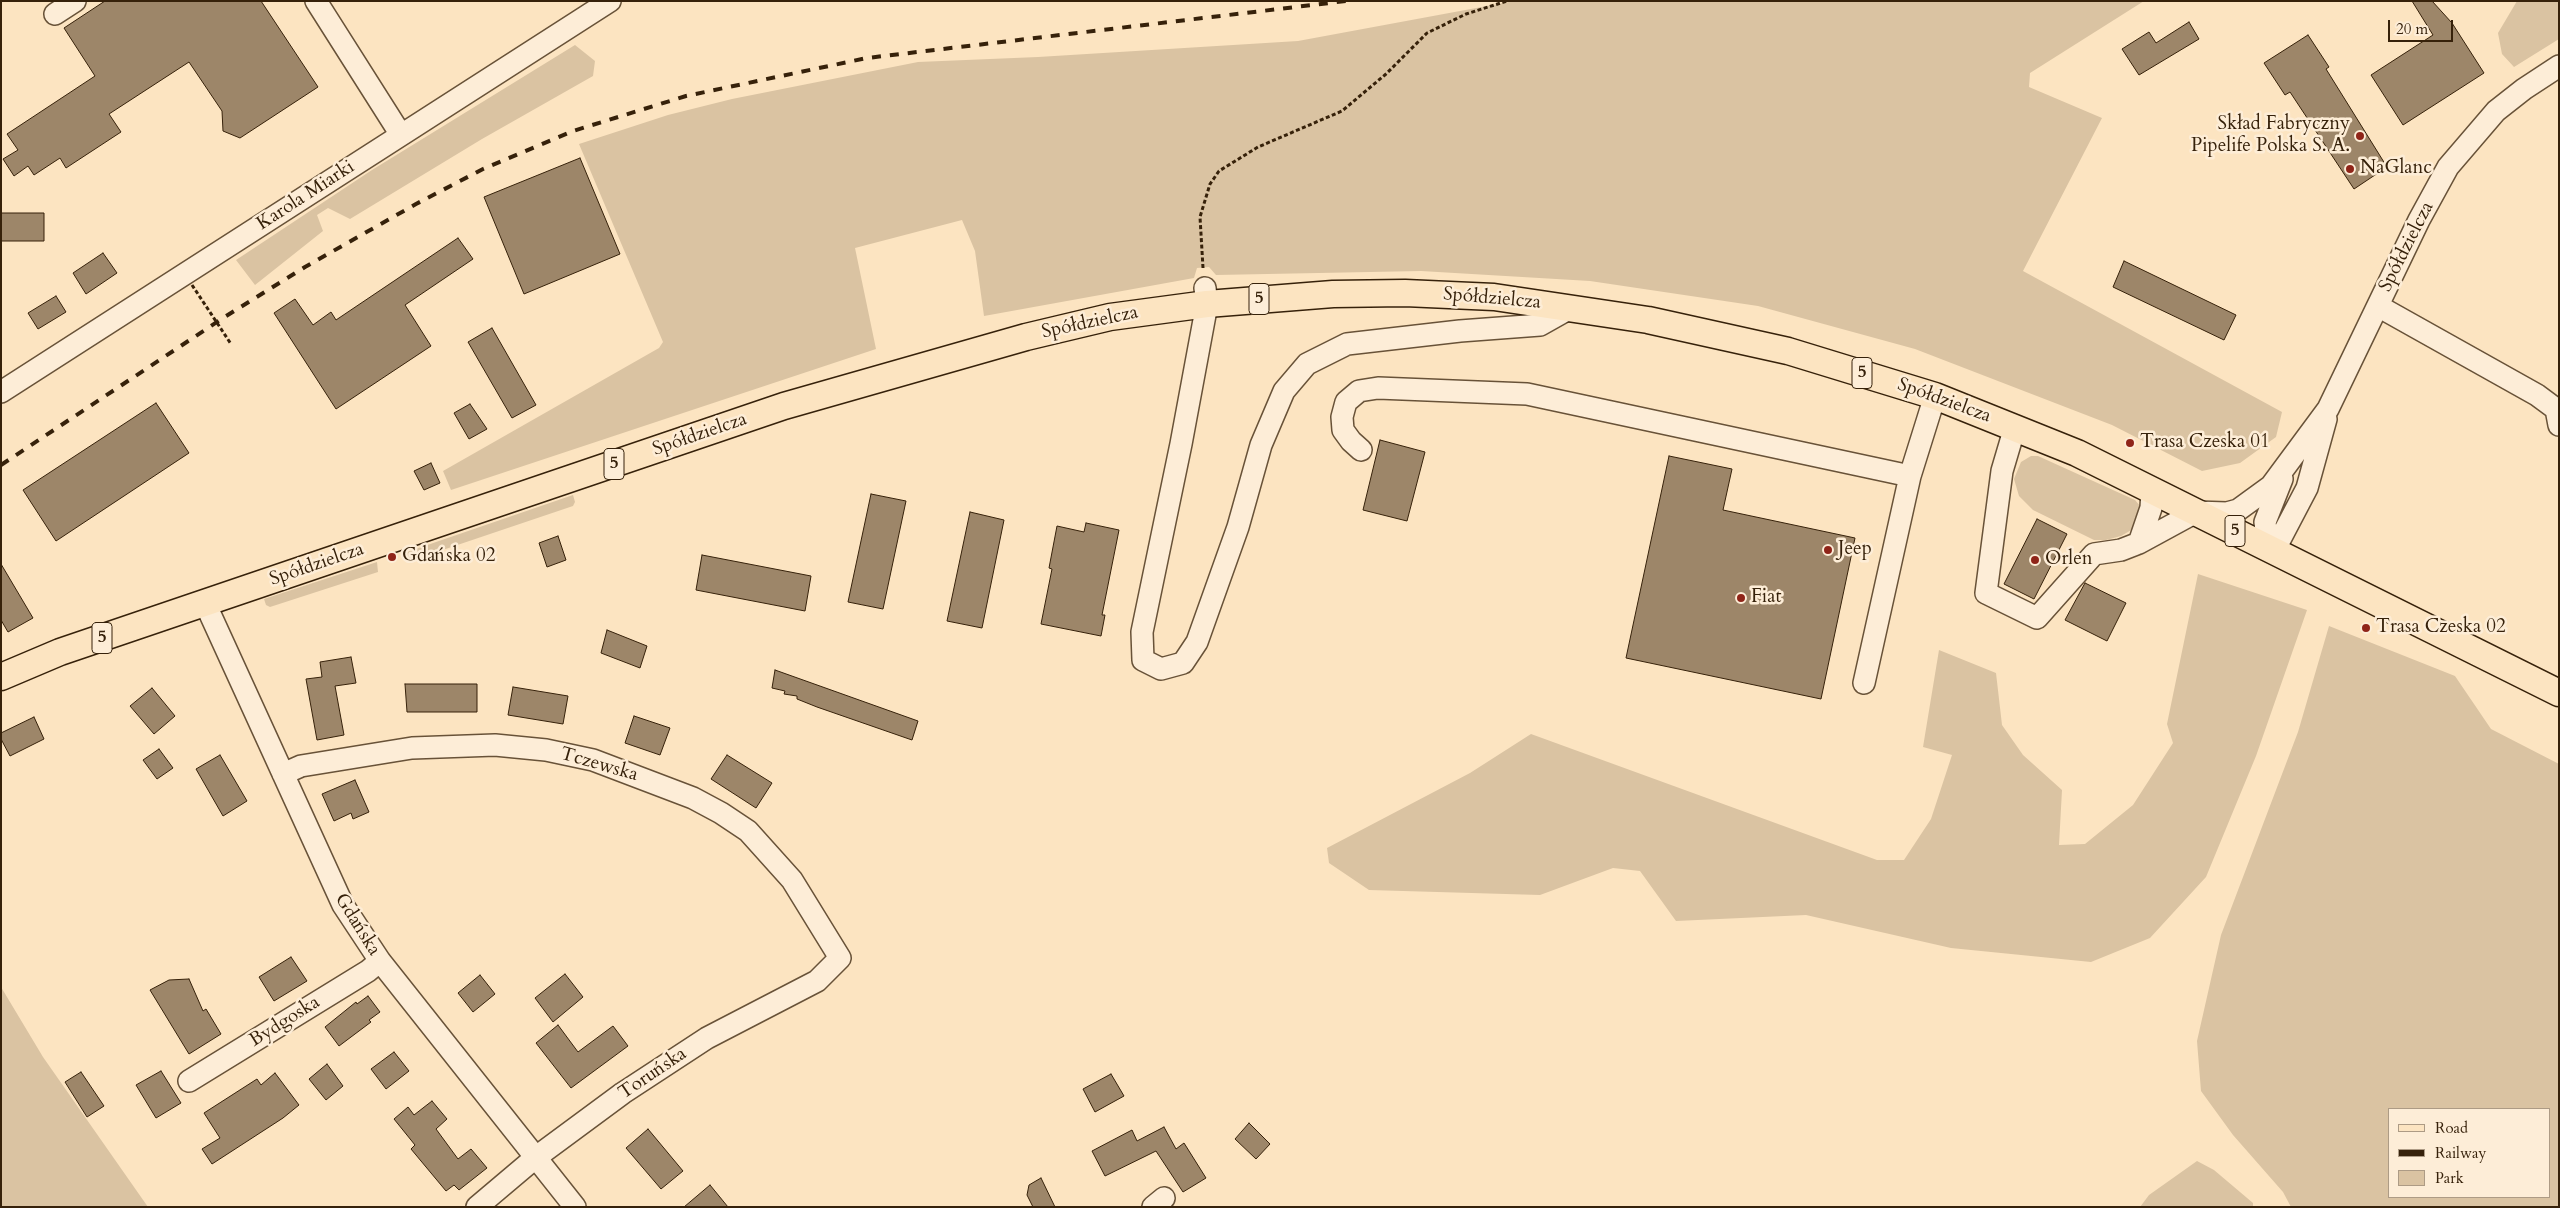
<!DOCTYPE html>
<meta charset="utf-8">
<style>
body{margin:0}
#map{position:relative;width:2560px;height:1208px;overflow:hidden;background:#fce4c1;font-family:Cardo,serif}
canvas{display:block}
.frame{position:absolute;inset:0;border:2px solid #36210a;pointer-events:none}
.legend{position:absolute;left:2388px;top:1108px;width:162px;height:90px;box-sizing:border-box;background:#fdedd7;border:1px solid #ad9b85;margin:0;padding:6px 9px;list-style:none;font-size:15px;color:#36210a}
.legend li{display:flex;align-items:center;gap:10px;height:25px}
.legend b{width:25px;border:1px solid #ad9b85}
.scale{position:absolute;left:2388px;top:20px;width:65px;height:22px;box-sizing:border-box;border:2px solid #36210a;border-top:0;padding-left:6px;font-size:15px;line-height:18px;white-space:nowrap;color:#36210a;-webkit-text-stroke:4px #fdedd7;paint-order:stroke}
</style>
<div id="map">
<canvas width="2560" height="1208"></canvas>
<div class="frame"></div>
<ul class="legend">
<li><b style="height:6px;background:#fce4c1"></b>Road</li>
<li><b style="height:6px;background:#36210a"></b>Railway</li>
<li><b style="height:14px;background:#dac3a2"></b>Park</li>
</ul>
<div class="scale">20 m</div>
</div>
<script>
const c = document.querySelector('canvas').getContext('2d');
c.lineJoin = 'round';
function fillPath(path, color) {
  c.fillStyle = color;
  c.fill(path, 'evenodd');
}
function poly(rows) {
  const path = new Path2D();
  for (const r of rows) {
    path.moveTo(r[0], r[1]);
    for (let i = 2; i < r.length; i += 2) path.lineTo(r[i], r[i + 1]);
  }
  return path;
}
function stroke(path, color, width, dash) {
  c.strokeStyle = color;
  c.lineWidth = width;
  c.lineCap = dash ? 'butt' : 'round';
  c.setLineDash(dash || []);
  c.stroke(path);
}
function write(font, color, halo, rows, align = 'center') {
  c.font = font + ' Cardo,serif';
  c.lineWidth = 5;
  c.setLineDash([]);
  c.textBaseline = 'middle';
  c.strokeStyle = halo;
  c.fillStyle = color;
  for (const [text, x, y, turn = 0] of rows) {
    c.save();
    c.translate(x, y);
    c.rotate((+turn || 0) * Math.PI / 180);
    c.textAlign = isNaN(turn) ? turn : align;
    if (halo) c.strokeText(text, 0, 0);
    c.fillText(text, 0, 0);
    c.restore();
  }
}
const green = poly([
 [1514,1,2144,1,2030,73,2029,87,2102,118,2023,271,2282,412,2276,437,2240,463,2202,471,2112,425,1915,349,1758,306,1590,281,1421,271,1216,275,1209,267,1197,268,1194,278,984,316,975,251,962,220,855,248,876,349,451,490,443,471,659,348,663,342,579,144,668,115,732,99,918,62,1038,57,1298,41],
 [2517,1,2559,1,2559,39,2514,67,2502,54,2498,33],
 [575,45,595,61,593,76,482,139,350,219,328,208,317,215,323,231,255,285,236,260,372,170],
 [2031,456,2038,456,2135,500,2141,507,2133,529,2121,536,2106,540,2094,540,2033,510,2019,496,2014,479,2021,462],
 [573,495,575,502,573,506,410,561,404,553],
 [377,562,378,572,270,607,266,605,264,599],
 [2198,574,2307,610,2256,756,2206,877,2150,938,2091,962,1951,948,1806,915,1676,921,1640,871,1613,868,1540,895,1369,890,1329,863,1327,848,1470,773,1531,734,1877,860,1904,860,1931,819,1952,755,1923,747,1939,650,1996,673,2002,725,2023,755,2062,790,2059,845,2085,844,2133,805,2173,743,2167,724],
 [2329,626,2455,676,2491,729,2559,764,2559,1207,2291,1207,2283,1192,2233,1135,2201,1091,2197,1041,2221,935,2298,732],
 [2389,1109,2549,1109,2549,1197,2389,1197],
 [1,987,43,1057,148,1207,1,1207],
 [2197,1161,2214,1170,2253,1203,2253,1207,2140,1207,2149,1195]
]);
const building = poly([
 [105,1,261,1,318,87,240,138,223,131,222,111,189,62,109,114,121,132,66,168,60,158,34,175,28,166,14,176,3,159,18,150,7,134,95,76,64,28,105,1],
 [2412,1,2432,1,2452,23,2484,73,2403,125,2371,75,2433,35,2412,1],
 [2189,22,2199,39,2139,75,2122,49,2149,32,2156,43,2189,22],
 [2308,35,2329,67,2326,69,2387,167,2354,189,2290,92,2285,95,2264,63,2308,35],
 [580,158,620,254,524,294,484,197,580,158],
 [1,213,44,213,44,241,1,241,1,213],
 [458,238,473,259,405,305,431,346,336,409,274,313,295,299,313,325,331,312,336,320,458,238],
 [103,253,117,273,86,294,73,273,103,253],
 [2124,261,2236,315,2224,340,2113,287,2124,261],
 [56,296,66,312,38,329,28,313,56,296],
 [492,328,536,405,512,418,468,342,492,328],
 [156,403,189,453,56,541,23,490,156,403],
 [470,404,487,429,469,439,454,413,470,404],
 [1380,440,1425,452,1407,521,1363,510,1380,440],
 [1669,456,1732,469,1723,510,1855,538,1821,699,1626,658,1669,456],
 [431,463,440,483,424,490,414,471,431,463],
 [871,494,906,501,883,609,848,602,871,494],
 [970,512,1004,520,982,628,947,621,970,512],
 [2037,519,2067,534,2034,599,2004,584,2037,519],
 [1086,523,1119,530,1102,615,1105,615,1101,636,1041,624,1052,569,1049,568,1057,526,1084,532,1086,523],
 [558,536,566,560,547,567,539,543,558,536],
 [702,555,811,576,805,611,696,590,702,555],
 [1,564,33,618,8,632,1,620,1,564],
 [2085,583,2126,603,2107,641,2065,620,2085,583],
 [607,630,647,646,640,668,601,653,607,630],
 [351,657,356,683,335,686,344,735,317,740,306,679,322,677,320,662,351,657],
 [775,670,918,721,912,740,817,707,797,699,797,696,784,694,785,691,772,688,775,670],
 [405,684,477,684,477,712,407,712,405,684],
 [513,687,568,696,563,724,508,715,513,687],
 [152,688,175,716,154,734,130,706,152,688],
 [634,716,670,728,660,755,625,743,634,716],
 [34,717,44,739,10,756,1,739,1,733,34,717],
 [159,749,173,768,157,779,143,760,159,749],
 [220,755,247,801,223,816,196,769,220,755],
 [727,755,772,783,756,808,711,779,727,755],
 [355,780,369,812,353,819,351,813,334,821,322,794,355,780],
 [291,957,307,981,274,1001,259,977,291,957],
 [565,974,583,997,553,1022,535,998,565,974],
 [480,975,495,994,473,1012,458,993,480,975],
 [189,979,203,1011,206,1009,221,1034,189,1054,150,990,169,980,189,979],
 [368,996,380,1012,369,1020,371,1022,339,1046,325,1027,356,1002,357,1004,368,996],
 [558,1025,578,1052,613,1026,628,1046,571,1088,536,1043,558,1025],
 [394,1052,409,1071,386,1089,371,1069,394,1052],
 [327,1064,343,1086,326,1100,309,1079,327,1064],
 [161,1071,181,1103,156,1118,136,1085,161,1071],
 [81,1072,104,1106,87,1117,65,1082,81,1072],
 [275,1073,299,1105,283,1118,212,1164,202,1149,220,1138,204,1113,257,1079,261,1085,275,1073],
 [1111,1074,1124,1096,1095,1112,1083,1089,1111,1074],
 [432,1101,447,1119,436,1129,458,1159,471,1149,487,1168,459,1190,454,1185,446,1191,411,1149,415,1145,394,1119,408,1107,414,1115,432,1101],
 [1249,1123,1270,1144,1256,1159,1235,1139,1249,1123],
 [1164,1127,1176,1149,1184,1143,1206,1178,1183,1192,1156,1151,1105,1176,1092,1151,1132,1130,1137,1141,1164,1127],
 [648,1129,683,1171,661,1189,626,1148,648,1129],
 [1041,1178,1055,1207,1033,1207,1027,1195,1029,1185,1041,1178],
 [710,1185,728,1207,684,1207,710,1185]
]);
const path = poly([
 [1203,268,1200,217,1210,184,1219,171,1258,147,1342,111,1386,74,1427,33,1466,14,1507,1],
 [121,1206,121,1207]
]);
const minor = poly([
 [316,1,401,135],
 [55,14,75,1],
 [1205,288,1207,304,1181,444,1142,632,1143,660,1161,669,1183,663,1197,642,1238,527,1261,445,1284,391,1307,364,1347,344,1460,331,1540,325,1572,307],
 [2378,306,2537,395,2556,409,2559,425],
 [1,392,610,1],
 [2015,427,2002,471,1986,593,2037,618,2094,554,2121,550,2139,543,2151,508,2152,490],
 [1361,450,1351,441,1343,430,1342,417,1346,402,1359,391,1378,388,1527,394,1910,476],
 [2139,543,2196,512,2227,513,2238,510,2271,486,2328,409,2419,220,2448,167,2496,111,2524,89,2559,66],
 [2274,551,2307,488,2326,419],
 [2274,551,2267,539,2265,522,2282,479],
 [205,603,343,905,380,961,575,1207],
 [1864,683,1910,476,1935,396],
 [283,774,301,766,412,748,495,745,546,750,593,760,693,798,721,813,748,831,792,880,840,958,817,981,707,1038,623,1093,535,1158,477,1207],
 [189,1081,368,971,380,961],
 [1153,1207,1164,1198]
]);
const major = poly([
 [1,677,60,652,784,406,1026,337,1110,317,1207,304,1333,294,1405,293,1494,297,1648,320,1788,351,1935,396,2077,453,2559,693]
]);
const rail = poly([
 [1,465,223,318,305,267,416,204,483,169,573,131,686,96,867,58,1346,1]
]);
const pathBridge = poly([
 [192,285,231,344]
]);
const markers = [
 [2360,136,5,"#8f2418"],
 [2350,169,5,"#8f2418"],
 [2130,443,5,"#8f2418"],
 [1828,550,5,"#8f2418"],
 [392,557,5,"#8f2418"],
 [2035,560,5,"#8f2418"],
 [1741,598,5,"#8f2418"],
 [2366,628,5,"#8f2418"]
];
const shields = [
 [1259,299,20],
 [1862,373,20],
 [614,464,20],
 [2235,531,20],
 [102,638,20]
];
const shieldNames = [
 ["5",1259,299],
 ["5",1862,373],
 ["5",614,464],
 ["5",2235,531],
 ["5",102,638]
];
const poiNames = [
 ["Skład Fabryczny",2350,125,"right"],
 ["Pipelife Polska S. A.",2350,147,"right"],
 ["NaGlanc",2360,169],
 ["Trasa Czeska 01",2140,443],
 ["Jeep",1838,550],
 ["Gdańska 02",402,557],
 ["Orlen",2045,560],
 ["Fiat",1751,598],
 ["Trasa Czeska 02",2376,628]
];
const streetNames = [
 ["Karola Miarki",306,196,-33],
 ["Spółdzielcza",2407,247,-63],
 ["Spółdzielcza",1492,299,5],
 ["Spółdzielcza",1090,323,-12],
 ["Spółdzielcza",1944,401,20],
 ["Spółdzielcza",700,435,-19],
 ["Spółdzielcza",317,565,-19],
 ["Tczewska",599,765,16],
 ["Gdańska",357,925,58],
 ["Bydgoska",285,1022,-32],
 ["Toruńska",653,1074,-34]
];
fillPath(green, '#dac3a2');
fillPath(building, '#9d8669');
stroke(building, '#36210a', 1);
stroke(minor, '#685238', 24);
stroke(major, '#36210a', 29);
stroke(path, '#36210a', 3, [4, 2.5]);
stroke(minor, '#fdedd7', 21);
stroke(major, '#fce4c1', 26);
stroke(rail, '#36210a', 4, [9, 9]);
stroke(pathBridge, '#36210a', 3, [4, 2.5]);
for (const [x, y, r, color] of markers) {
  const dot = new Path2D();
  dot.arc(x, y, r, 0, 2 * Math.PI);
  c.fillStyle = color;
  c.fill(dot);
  stroke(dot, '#fdedd7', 2);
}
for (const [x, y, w] of shields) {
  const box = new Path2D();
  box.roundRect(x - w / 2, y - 15.5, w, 31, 4);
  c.fillStyle = '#fdedd7';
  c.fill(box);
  stroke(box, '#36210a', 1);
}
write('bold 18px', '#36210a', null, shieldNames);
write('19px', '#36210a', '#fdedd7', poiNames, 'left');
write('19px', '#36210a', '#fdedd7', streetNames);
</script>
